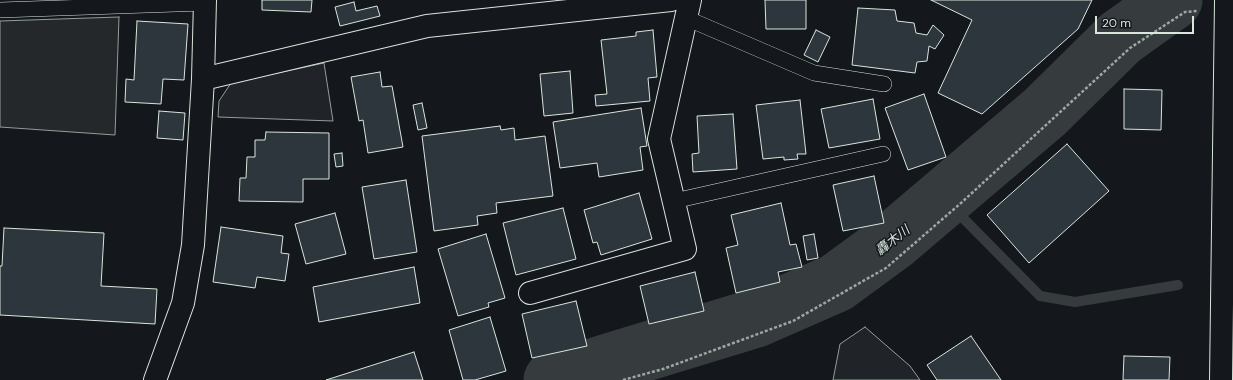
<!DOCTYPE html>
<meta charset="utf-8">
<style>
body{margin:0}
#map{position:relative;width:1233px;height:380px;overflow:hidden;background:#14181c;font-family:"DM Sans",sans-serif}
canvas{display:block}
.scale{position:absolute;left:1095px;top:16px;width:99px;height:18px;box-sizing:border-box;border:2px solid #d8e6dc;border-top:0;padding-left:5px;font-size:12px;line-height:14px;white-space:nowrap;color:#d8e6dc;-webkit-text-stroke:3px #14181c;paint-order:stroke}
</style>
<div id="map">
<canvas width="1233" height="380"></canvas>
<div class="scale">20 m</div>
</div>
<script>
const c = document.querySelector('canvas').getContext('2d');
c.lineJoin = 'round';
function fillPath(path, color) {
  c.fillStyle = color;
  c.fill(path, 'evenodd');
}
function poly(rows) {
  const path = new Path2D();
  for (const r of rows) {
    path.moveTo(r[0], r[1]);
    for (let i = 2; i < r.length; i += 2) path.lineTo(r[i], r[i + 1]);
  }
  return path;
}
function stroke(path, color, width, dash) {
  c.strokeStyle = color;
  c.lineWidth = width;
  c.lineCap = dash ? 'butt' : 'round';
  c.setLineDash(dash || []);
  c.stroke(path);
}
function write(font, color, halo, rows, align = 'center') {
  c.font = font + ' "DM Sans","Noto Sans JP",sans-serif';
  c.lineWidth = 3;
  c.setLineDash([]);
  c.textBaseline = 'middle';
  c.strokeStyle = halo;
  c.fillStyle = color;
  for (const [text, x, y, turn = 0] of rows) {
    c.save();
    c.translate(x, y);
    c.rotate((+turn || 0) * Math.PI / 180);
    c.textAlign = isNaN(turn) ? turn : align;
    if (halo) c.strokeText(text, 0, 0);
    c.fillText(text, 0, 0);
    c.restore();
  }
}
const green = poly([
 [324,63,333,121,218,117,219,101,231,83,324,63],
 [865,327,910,366,920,380,833,380,840,344,865,327]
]);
const parking = poly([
 [119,17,115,135,0,127,0,21,119,17]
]);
const stream = poly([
 [962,217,1040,296,1075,302,1178,285]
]);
const river = poly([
 [553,380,756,318,836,283,892,242,1045,112,1120,38,1173,0]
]);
const building = poly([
 [262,0,312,0,311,12,262,10,262,0],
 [765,0,806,0,806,29,766,29,765,0],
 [931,0,1092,0,1078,29,982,114,938,93,972,20,931,0],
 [354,2,356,11,377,6,380,16,340,26,335,7,354,2],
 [858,8,895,10,897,21,914,23,916,33,927,35,933,25,944,35,935,49,929,46,927,61,917,62,915,73,852,65,858,8],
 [137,21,188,24,184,80,163,79,161,104,125,102,126,79,134,80,137,21],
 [653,30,657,77,648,78,650,101,596,106,595,95,607,94,601,40,636,36,636,32,653,30],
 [816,30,830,37,818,62,804,55,816,30],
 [570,71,573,113,544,116,540,74,570,71],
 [380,72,382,87,392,86,403,147,368,153,363,120,359,121,351,77,380,72],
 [1124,89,1162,90,1161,130,1124,129,1124,89],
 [924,94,946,157,908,170,885,108,924,94],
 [873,99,880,139,829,148,821,109,873,99],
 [800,100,806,154,797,154,798,159,784,160,784,157,763,159,756,105,800,100],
 [422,103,427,128,418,130,413,105,422,103],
 [641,108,647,146,640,147,643,170,599,177,597,163,560,168,553,122,641,108],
 [159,111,185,113,183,140,157,138,159,111],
 [733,114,737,169,693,172,692,154,699,153,697,116,733,114],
 [500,126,501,130,514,128,515,140,545,136,553,196,496,203,497,213,477,216,478,225,434,231,422,136,500,126],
 [266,132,329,133,329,179,303,179,303,202,239,201,240,178,246,178,247,157,255,157,255,140,265,140,266,132],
 [1067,144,1109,191,1029,263,987,215,1067,144],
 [342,153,343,166,336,167,334,154,342,153],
 [874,176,884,223,843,231,833,185,874,176],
 [406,180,417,252,374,259,362,187,406,180],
 [639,193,652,239,601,255,597,242,593,243,584,210,639,193],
 [781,203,790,245,796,244,802,267,778,272,780,282,736,293,726,248,738,245,731,215,781,203],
 [563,208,576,259,516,275,503,223,563,208],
 [335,213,346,254,306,264,295,224,335,213],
 [221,227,283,236,281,253,289,254,285,281,257,277,255,288,213,282,221,227],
 [4,228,104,233,101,286,157,289,155,324,0,315,0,266,2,266,4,228],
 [486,234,505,298,488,303,489,307,458,316,438,249,486,234],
 [814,234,818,258,807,260,803,236,814,234],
 [414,267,420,303,319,322,313,287,414,267],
 [695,272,704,311,649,324,640,286,695,272],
 [576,301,587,346,532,358,522,314,576,301],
 [490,317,506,371,475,380,463,380,449,330,490,317],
 [971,336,1001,380,937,380,927,365,971,336],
 [414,352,423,380,326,380,414,352],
 [1124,356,1170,357,1169,380,1123,380,1124,356]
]);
const path = poly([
 [623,380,663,369,793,321,886,268,961,203,1130,48,1185,12,1197,11]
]);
const lane = poly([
 [0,10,205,3],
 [686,18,814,73,884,84],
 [674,201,883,154]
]);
const street = poly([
 [203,79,427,26,671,0],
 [530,293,685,249,659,139,690,0],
 [155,380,183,303,193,245,203,79,205,0]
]);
const secondary = poly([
 [1221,380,1226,0]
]);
const waterNames = [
 ["轟木川",893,241,-38]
];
fillPath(green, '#202428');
stroke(green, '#939e99', 1);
fillPath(parking, '#24282b');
stroke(parking, '#939e99', 1);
stroke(stream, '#363b3e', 10);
stroke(river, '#363b3e', 59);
fillPath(building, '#2c363c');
stroke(building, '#d8e6dc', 1);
stroke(lane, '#d8e6dc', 16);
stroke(street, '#d8e6dc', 24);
stroke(secondary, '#d8e6dc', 24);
stroke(path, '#9da8a2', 2.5, [3, 2]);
stroke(lane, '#14181c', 15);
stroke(street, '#14181c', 22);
stroke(secondary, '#14181c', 22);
write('italic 13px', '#d8e6dc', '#14181c', waterNames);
</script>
